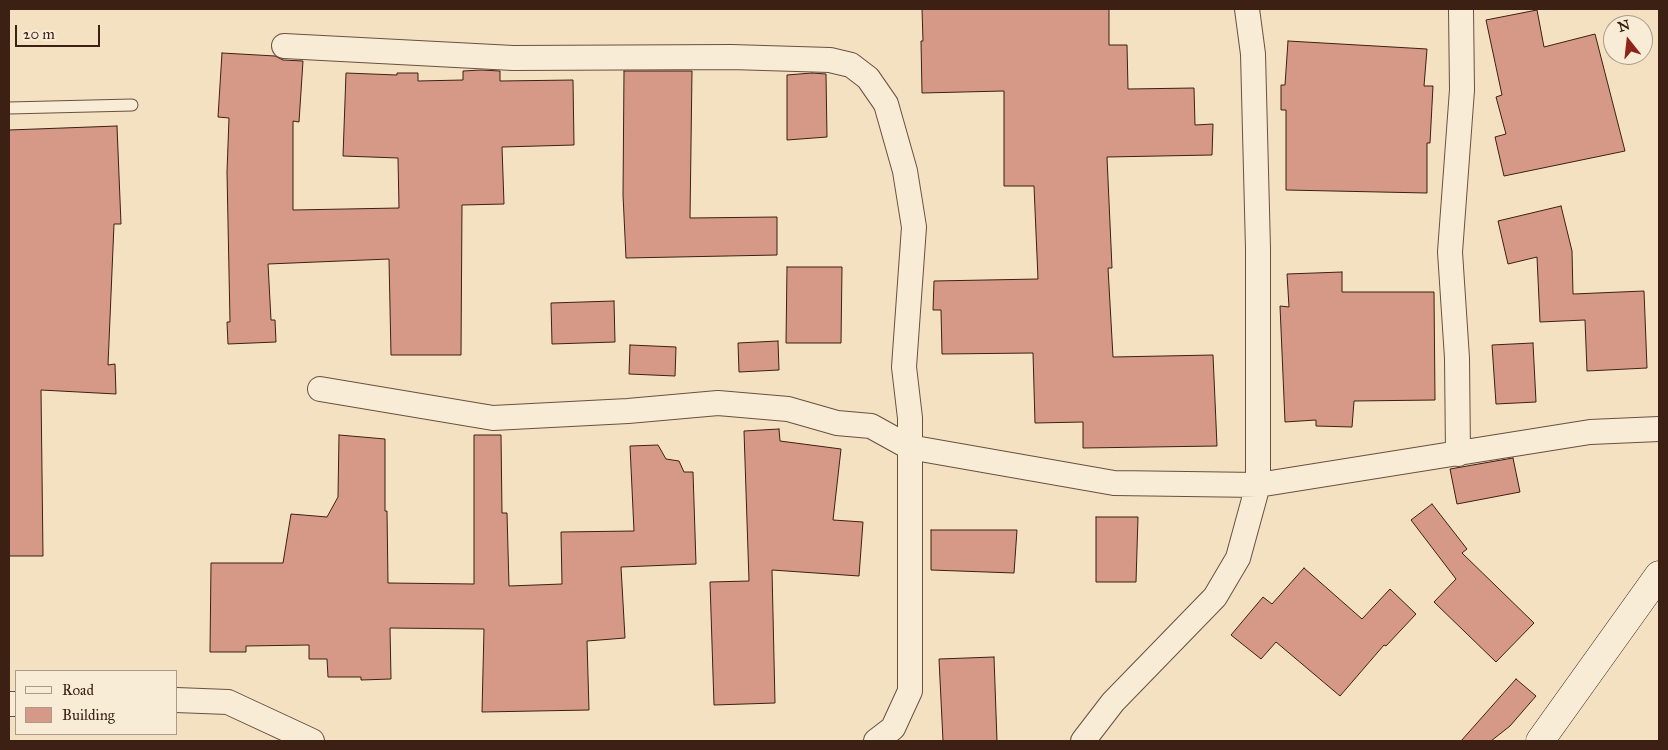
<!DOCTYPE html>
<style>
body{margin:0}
#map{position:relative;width:1668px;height:750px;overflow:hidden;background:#f4e1c2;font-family:"IM FELL Great Primer",serif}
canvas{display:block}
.frame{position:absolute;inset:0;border:10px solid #3b2013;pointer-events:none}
.legend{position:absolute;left:15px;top:670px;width:162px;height:65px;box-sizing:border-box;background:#f8ecd7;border:1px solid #ac9a89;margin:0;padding:6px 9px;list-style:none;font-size:15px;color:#3b2013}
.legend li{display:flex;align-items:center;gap:10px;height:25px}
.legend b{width:25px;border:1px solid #ac9a89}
.north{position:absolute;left:1603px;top:15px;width:50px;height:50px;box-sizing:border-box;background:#f8ecd7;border:1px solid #ac9a89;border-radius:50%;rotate:344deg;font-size:14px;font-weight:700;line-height:20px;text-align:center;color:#3b2013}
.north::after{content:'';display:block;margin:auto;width:18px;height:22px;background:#8f2418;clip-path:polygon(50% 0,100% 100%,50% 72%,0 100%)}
.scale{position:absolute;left:15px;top:25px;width:85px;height:22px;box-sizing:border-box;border:2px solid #3b2013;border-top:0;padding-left:6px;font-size:15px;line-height:18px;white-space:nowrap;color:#3b2013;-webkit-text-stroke:4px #f8ecd7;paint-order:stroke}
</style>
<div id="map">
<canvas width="1668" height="750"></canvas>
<div class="frame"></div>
<ul class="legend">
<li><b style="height:6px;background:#f8ecd7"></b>Road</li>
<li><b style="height:14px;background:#d79987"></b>Building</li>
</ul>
<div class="north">N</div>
<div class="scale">20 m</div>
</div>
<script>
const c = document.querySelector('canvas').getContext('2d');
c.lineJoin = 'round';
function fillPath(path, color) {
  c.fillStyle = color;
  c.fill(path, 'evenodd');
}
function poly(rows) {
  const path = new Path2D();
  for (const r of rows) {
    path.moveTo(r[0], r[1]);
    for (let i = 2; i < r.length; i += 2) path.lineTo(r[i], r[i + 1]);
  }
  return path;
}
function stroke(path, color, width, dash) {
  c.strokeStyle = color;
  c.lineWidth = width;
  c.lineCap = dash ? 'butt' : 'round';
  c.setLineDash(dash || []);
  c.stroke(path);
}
const building = poly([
 [922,9,1109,9,1109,45,1127,45,1128,89,1194,88,1195,125,1213,124,1212,155,1107,157,1112,268,1108,268,1113,357,1213,355,1217,446,1083,448,1083,422,1035,423,1033,353,942,354,941,310,933,310,934,281,1038,279,1034,186,1004,186,1004,91,922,93,921,41,923,41,922,9],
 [1537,10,1544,47,1595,34,1625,151,1504,176,1495,137,1506,134,1496,97,1502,95,1486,20,1537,10],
 [1288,41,1427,49,1424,86,1433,86,1430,143,1427,143,1427,193,1286,190,1286,110,1281,110,1281,85,1285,85,1288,41],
 [222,53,275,56,283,60,303,61,299,122,293,121,293,210,399,208,398,158,343,156,346,73,397,75,397,73,418,73,418,81,463,80,463,71,481,70,500,71,500,81,573,80,574,145,502,147,504,204,462,205,461,355,391,355,389,259,268,264,271,320,275,320,276,342,228,344,227,322,230,322,227,172,229,118,218,117,222,53],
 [624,71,692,71,690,218,777,217,777,255,626,258,623,195,624,71],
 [812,73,826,74,827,137,787,140,787,75,812,73],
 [117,126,121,224,114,224,108,365,115,364,116,394,41,390,43,556,9,556,9,130,117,126],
 [1561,206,1572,251,1573,294,1644,291,1647,368,1587,371,1585,320,1540,322,1537,257,1508,264,1498,221,1561,206],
 [787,267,842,267,841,343,786,343,787,267],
 [1342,272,1342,292,1434,292,1435,400,1354,401,1352,427,1316,426,1316,420,1285,422,1280,306,1289,307,1287,274,1342,272],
 [614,301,615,342,552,344,551,303,614,301],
 [778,341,779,370,739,372,738,343,778,341],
 [1533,343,1536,402,1496,404,1492,345,1533,343],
 [630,345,676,347,675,376,629,374,630,345],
 [779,429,780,441,841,449,833,520,863,522,859,576,772,570,775,703,714,705,710,582,749,581,744,431,779,429],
 [339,435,385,439,385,511,387,511,388,583,474,584,474,435,501,435,502,513,507,513,509,586,562,584,561,532,634,531,630,446,658,445,666,459,679,461,684,472,693,472,696,564,621,567,625,638,587,641,589,710,482,712,484,629,390,628,391,679,361,680,361,677,328,677,327,659,309,659,309,645,246,646,246,652,210,652,211,563,283,563,291,514,327,517,338,497,339,435],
 [1513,458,1520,492,1457,504,1450,469,1513,458],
 [1432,504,1467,549,1462,553,1534,623,1496,662,1434,602,1456,579,1411,520,1432,504],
 [1096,517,1138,517,1136,582,1096,582,1096,517],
 [931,530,1017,530,1014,573,931,570,931,530],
 [1304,568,1362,619,1390,589,1416,614,1386,646,1384,645,1340,696,1276,642,1261,659,1231,635,1263,597,1272,604,1304,568],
 [994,657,997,741,943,741,939,659,994,657],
 [1516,679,1536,696,1510,726,1491,741,1461,741,1516,679]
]);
const lane = poly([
 [9,108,132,105]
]);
const street = poly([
 [284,46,513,58,731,57,830,60,851,65,868,78,886,104,905,171,914,227,904,367,910,418,910,691,893,728,876,741],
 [320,389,493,418,628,411,718,403,788,409,837,423,871,426,909,447,1114,483,1258,485,1590,432,1659,429],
 [1458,454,1457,358,1450,252,1462,90,1461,9],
 [176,700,228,702,312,741],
 [9,704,16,704],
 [1083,741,1113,702,1215,597,1238,558,1258,485,1258,249,1253,54,1247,9]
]);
const secondary = poly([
 [1540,741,1659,575]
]);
fillPath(building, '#d79987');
stroke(building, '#3b2013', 1);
stroke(lane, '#69503f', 13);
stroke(street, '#69503f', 26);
stroke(secondary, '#3b2013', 29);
stroke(lane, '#f8ecd7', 11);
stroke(street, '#f8ecd7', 24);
stroke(secondary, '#f8ecd7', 28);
</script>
